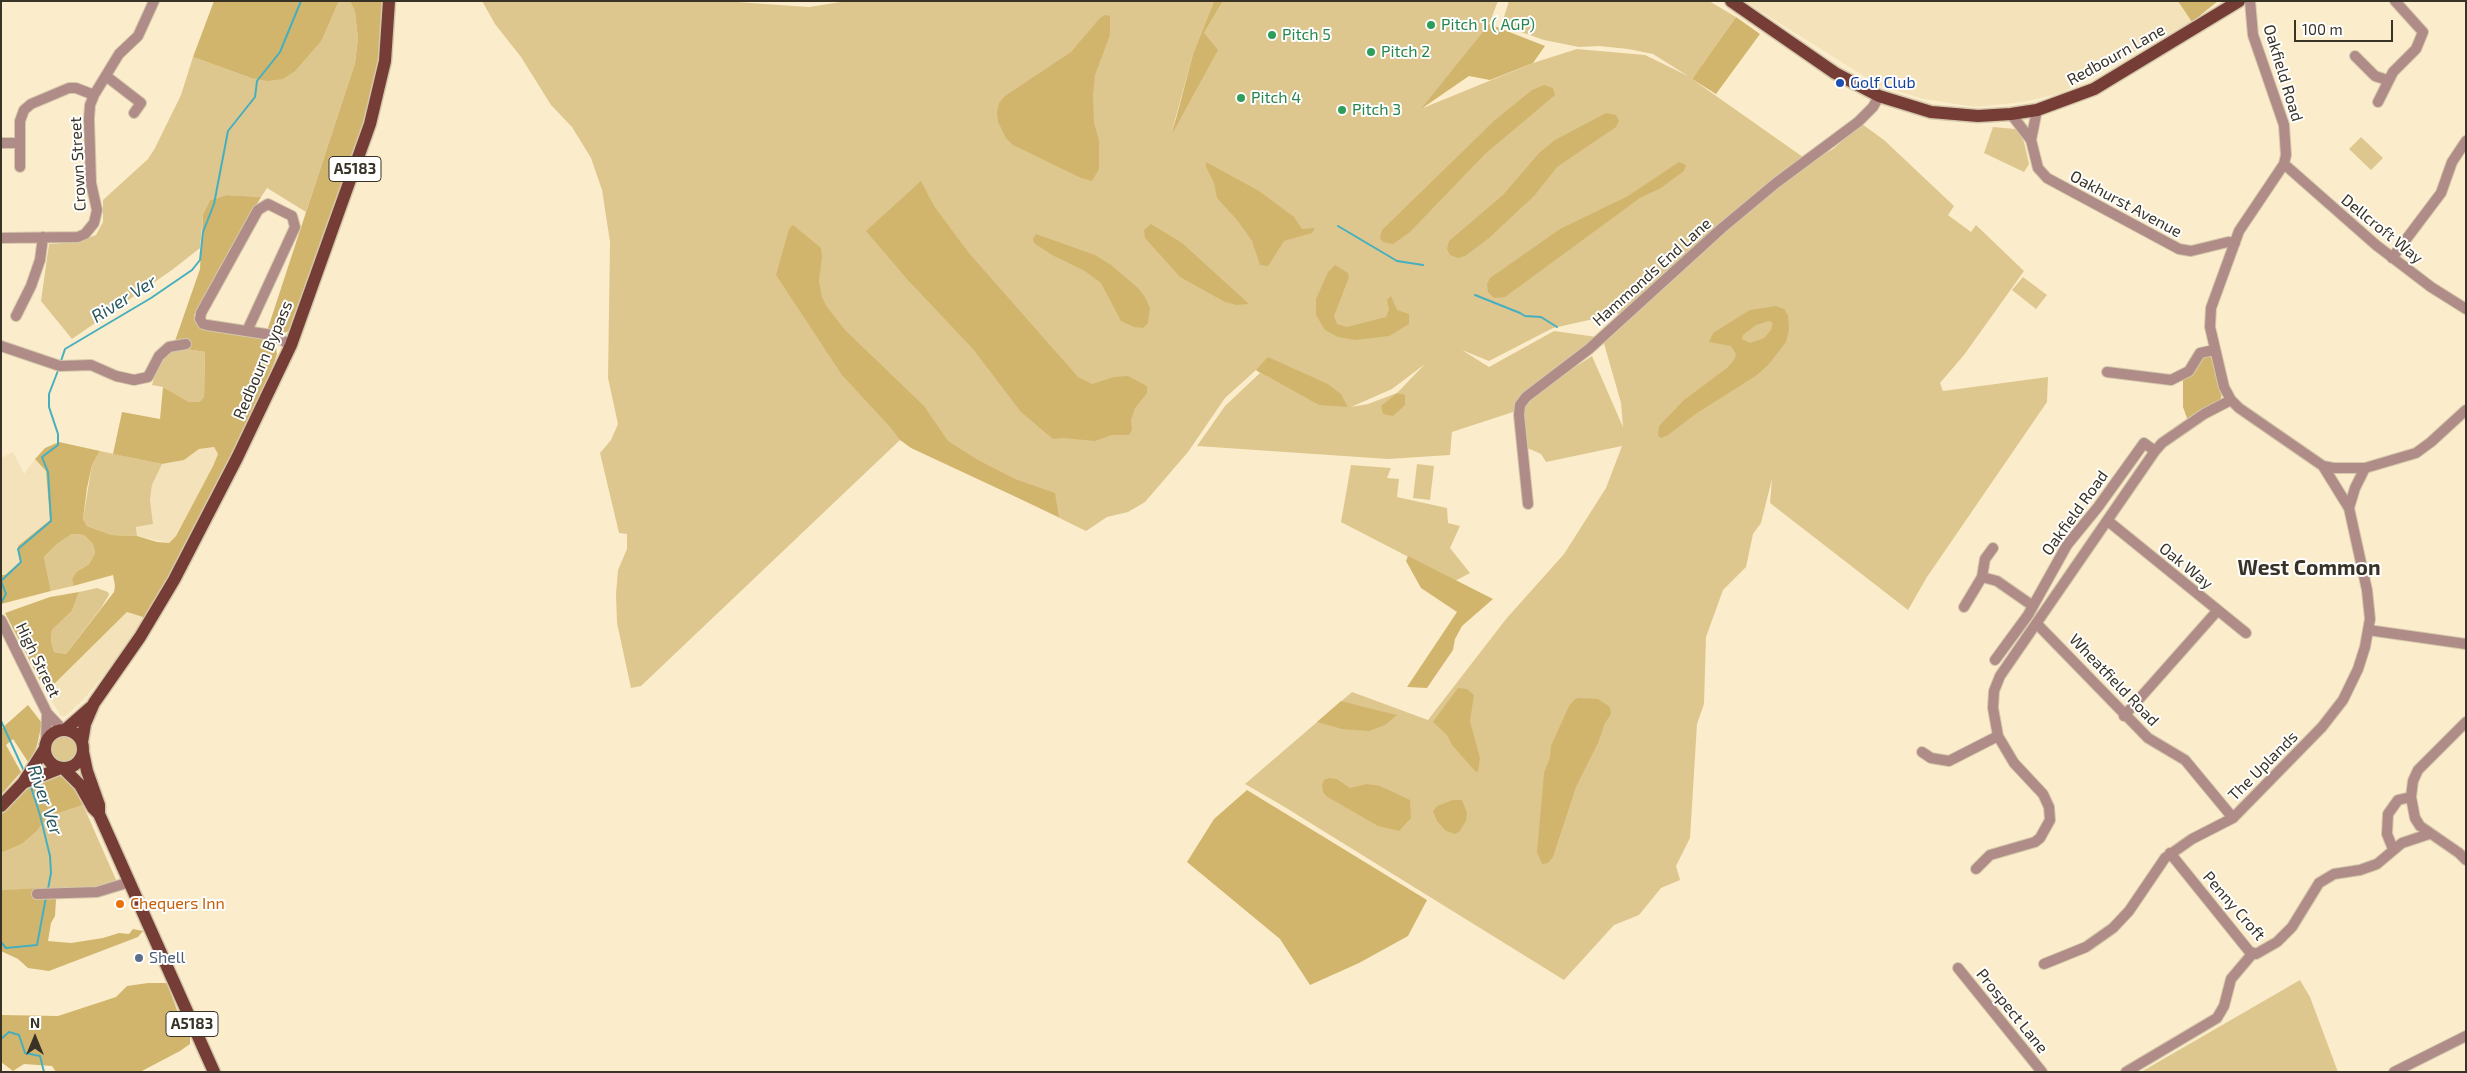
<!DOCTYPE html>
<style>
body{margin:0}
#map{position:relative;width:2467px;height:1073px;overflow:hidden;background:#fbedcb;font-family:"Exo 2",sans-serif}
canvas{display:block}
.frame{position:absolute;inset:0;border:2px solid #383326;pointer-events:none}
.north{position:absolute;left:10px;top:1013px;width:50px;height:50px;-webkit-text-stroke:4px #fff;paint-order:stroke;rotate:0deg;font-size:14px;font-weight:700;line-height:20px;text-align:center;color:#383326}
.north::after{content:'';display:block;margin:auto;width:18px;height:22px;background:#383326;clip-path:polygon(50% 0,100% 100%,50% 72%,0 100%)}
.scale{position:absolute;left:2294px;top:20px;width:99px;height:22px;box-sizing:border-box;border:2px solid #383326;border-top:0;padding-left:6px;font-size:15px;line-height:18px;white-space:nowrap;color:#383326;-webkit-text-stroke:4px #fff;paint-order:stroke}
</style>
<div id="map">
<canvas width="2467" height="1073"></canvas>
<div class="frame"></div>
<div class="north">N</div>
<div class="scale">100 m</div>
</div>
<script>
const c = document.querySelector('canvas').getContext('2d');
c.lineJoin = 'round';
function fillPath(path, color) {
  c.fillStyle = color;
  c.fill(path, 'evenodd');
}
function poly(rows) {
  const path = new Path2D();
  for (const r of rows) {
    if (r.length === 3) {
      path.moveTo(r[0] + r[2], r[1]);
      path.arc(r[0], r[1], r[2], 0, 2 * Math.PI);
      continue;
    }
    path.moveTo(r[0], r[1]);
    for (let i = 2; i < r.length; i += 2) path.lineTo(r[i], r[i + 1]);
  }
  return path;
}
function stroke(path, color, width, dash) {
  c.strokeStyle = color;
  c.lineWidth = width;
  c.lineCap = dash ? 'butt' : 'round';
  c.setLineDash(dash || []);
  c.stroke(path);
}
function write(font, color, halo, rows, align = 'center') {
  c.font = font + ' "Exo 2",sans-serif';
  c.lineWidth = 4;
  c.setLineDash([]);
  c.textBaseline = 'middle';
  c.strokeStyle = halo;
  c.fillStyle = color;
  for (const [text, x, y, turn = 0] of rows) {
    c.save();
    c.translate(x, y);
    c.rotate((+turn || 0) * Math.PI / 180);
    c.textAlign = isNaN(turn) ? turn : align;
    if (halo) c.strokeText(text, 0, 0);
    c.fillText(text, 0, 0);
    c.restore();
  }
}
const built = poly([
 [1744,1,2202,1,2192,22,2111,64,2062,93,2022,102,1975,107,1924,99,1880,86],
 [214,447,218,454,213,466,176,536,169,543,137,536,136,527,153,524,150,500,152,485,162,464,184,460,199,449],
 [13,452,24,474,35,459,46,471,50,520,19,546,20,562,5,576,1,575,1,458],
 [127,612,146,618,120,655,85,698,66,716,61,716,46,692]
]);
const green = poly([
 [339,1,350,1,355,12,358,39,355,63,306,212,267,188,261,197,227,195,210,200,203,214,200,248,172,270,72,339,41,301,49,244,78,242,96,235,103,222,103,200,148,159,155,148,181,95,193,57,251,78,322,40],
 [482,1,722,1,809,7,847,1,1214,1,1193,54,1172,131,1204,33,1223,1,1498,1,1489,24,1423,108,1533,63,1577,49,1645,55,1688,76,1653,54,1628,49,1599,46,1579,47,1544,40,1507,27,1502,23,1509,1,1709,1,1736,17,1692,79,1810,162,1833,149,1862,124,1884,140,1954,206,1948,215,1971,232,1976,225,2024,271,1964,355,1940,383,1943,391,2048,377,2047,402,1927,577,1908,610,1770,503,1772,479,1761,523,1753,534,1746,567,1723,590,1706,637,1704,704,1697,724,1690,838,1676,866,1680,880,1661,888,1639,915,1614,925,1564,980,1283,806,1245,784,1352,692,1428,720,1506,619,1564,554,1606,488,1622,446,1546,462,1541,454,1525,447,1522,410,1527,402,1543,388,1592,356,1623,427,1621,403,1601,333,1625,312,1553,328,1489,361,1462,350,1489,367,1554,331,1597,337,1527,391,1513,412,1452,432,1450,455,1388,459,1197,446,1225,406,1260,373,1256,370,1225,398,1188,452,1145,502,1128,512,1107,517,1086,531,900,440,641,686,631,688,617,623,616,594,618,570,627,549,627,534,619,533,600,453,611,440,618,424,608,378,610,242,602,190,591,158,572,127,551,105,521,57,495,24],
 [1425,364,1397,393,1368,404,1351,407,1392,389],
 [1993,127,2015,129,2019,132,2024,142,2029,164,2024,172,1984,153],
 [2361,137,2383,158,2371,170,2349,149],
 [2023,277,2047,295,2036,309,2012,290],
 [180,348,205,352,204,397,199,402,189,402,163,387,152,385,161,354],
 [100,451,162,464,152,485,150,500,153,524,136,527,137,536,112,535,87,526,83,519,92,465],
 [1417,464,1434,466,1430,500,1413,498],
 [1351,465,1391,468,1387,478,1399,479,1397,497,1447,508,1448,523,1460,526,1450,548,1470,573,1455,581,1341,522],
 [72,534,84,535,93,544,95,553,89,564,76,572,72,579,73,586,51,591,44,557,57,544],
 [97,588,108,592,109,595,101,608,66,654,54,652,51,640,52,630,72,611,79,592],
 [64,750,14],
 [83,805,117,882,109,888,1,890,1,853,22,844,37,831,45,820,53,815],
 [2300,980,2310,997,2338,1072,2141,1072]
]);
const forest = poly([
 [214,1,339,1,322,40,295,71,283,79,268,81,251,78,193,57],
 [350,1,382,1,381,60,363,134,308,283,289,331,279,335,267,331,355,63,358,39,355,12],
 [1214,1,1223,1,1204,33,1218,50,1172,134,1193,54],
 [2178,1,2218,1,2192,22],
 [1105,15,1110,16,1110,35,1095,75,1093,95,1094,123,1099,140,1099,169,1092,181,1081,178,1013,145,1006,138,998,122,997,112,999,103,1005,96,1071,52,1100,18],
 [1736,17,1760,34,1716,94,1692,79],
 [1489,24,1545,46,1533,63,1490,80,1469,76,1421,109],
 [1544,85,1553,88,1555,95,1485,154,1410,232,1393,244,1383,242,1380,238,1382,230,1495,120,1532,90],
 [1606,113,1616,115,1619,121,1616,127,1557,167,1534,196,1489,238,1465,256,1458,258,1450,255,1447,249,1449,241,1503,195,1539,153,1555,140],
 [1206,162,1259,191,1294,217,1302,229,1315,228,1312,233,1284,241,1268,266,1260,265,1252,241,1238,221,1217,198,1214,183,1206,167],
 [1679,162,1686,165,1684,171,1661,188,1640,198,1505,297,1494,298,1488,292,1487,284,1490,278,1560,229,1628,196],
 [921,181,934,206,968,252,1078,377,1092,384,1114,377,1128,376,1147,386,1147,393,1135,408,1131,420,1132,430,1129,435,1112,435,1095,441,1063,438,1053,439,1021,412,973,349,906,278,866,231],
 [227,195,261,197,194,315,200,328,269,338,275,341,277,354,274,363,248,428,191,540,146,618,127,612,46,692,5,613,50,597,79,592,72,611,52,630,51,640,54,652,66,654,114,592,115,586,113,575,73,586,72,579,76,572,89,564,95,553,93,544,84,535,72,534,57,544,44,557,51,591,1,604,1,575,5,575,20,562,18,546,50,520,46,471,35,459,45,448,59,442,100,451,92,465,87,488,83,519,87,526,112,535,137,536,157,542,169,543,176,536,213,466,218,454,214,447,199,449,184,460,162,464,113,454,122,412,160,419,163,387,189,402,199,402,204,397,205,352,180,348,175,341,200,269,203,214,210,200],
 [1151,224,1182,243,1249,304,1236,305,1225,302,1180,277,1145,238,1144,230],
 [793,225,821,248,822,257,819,281,822,297,827,307,845,330,924,406,948,441,978,460,1015,479,1055,493,1059,517,911,448,900,440,891,428,842,375,776,275,789,229],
 [1036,234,1095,255,1111,265,1138,288,1145,297,1150,308,1148,323,1143,328,1134,327,1121,321,1101,283,1085,271,1052,255,1034,243,1033,239],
 [1335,265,1348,273,1349,277,1334,316,1337,324,1347,327,1386,317,1389,310,1387,300,1391,296,1397,310,1409,314,1409,324,1389,336,1355,340,1338,337,1325,330,1316,315,1316,299,1328,272],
 [1776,306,1784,309,1788,315,1789,330,1786,342,1769,364,1757,375,1697,413,1668,435,1661,438,1658,436,1659,426,1684,400,1727,368,1734,360,1736,354,1731,346,1709,342,1713,333,1750,310],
 [1769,321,1773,323,1771,330,1764,338,1750,343,1742,339,1743,335,1756,325],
 [2207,355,2211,357,2222,392,2221,398,2219,402,2188,421,2183,407,2183,380,2189,376,2201,357],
 [1268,357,1328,384,1341,394,1348,407,1319,405,1256,370],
 [1397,393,1405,395,1405,405,1393,416,1383,414,1381,406],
 [1408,556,1493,599,1462,626,1455,639,1453,650,1427,688,1407,687,1457,612,1421,588,1406,561],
 [1458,688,1467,689,1474,695,1470,721,1480,758,1478,772,1475,771,1452,745,1447,735,1433,722],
 [1579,698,1598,699,1610,707,1611,714,1605,723,1598,743,1576,787,1553,857,1548,863,1542,864,1537,852,1544,773,1550,757,1551,746,1569,706,1575,699],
 [1341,701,1376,710,1397,715,1385,725,1369,731,1342,729,1317,722],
 [28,705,42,723,37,745,30,765,13,739,6,745,21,772,1,795,1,729],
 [67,775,83,801,83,805,53,815,45,820,37,831,22,844,1,853,1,812,8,804,36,783,50,776],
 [1329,778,1337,779,1350,788,1367,784,1380,786,1410,800,1411,818,1399,831,1378,826,1326,796,1323,792,1322,785,1324,780],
 [1247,790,1427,900,1408,936,1359,963,1310,985,1280,939,1187,862,1214,819],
 [1453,800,1462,800,1467,813,1466,821,1459,832,1455,834,1446,831,1437,821,1433,811,1437,806],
 [43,888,56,896,56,900,55,916,51,923,48,941,71,943,103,938,119,933,129,934,133,929,143,931,138,937,49,971,28,968,18,959,1,951,1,890],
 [148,983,167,983,177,1010,190,1031,190,1044,180,1051,140,1072,56,1072,52,1066,24,1064,13,1071,1,1062,1,1015,58,1016,116,997,127,986]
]);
const stream = poly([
 [1338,226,1397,261,1423,265],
 [1475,295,1520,313,1525,316,1541,317,1557,327],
 [61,361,65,349,151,298,192,270,200,260,203,232,214,204,228,131,255,97,257,81,280,52,301,1],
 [1,603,6,594,1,581,21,562,18,549,51,521,48,472,42,457,58,445,58,434,49,407,49,394,59,368],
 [1,721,24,771],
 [30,784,40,815,50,856,51,873,48,889],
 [1,942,6,948,37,945,46,897],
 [1,983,1,989],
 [1,1039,9,1032,19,1035,25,1053,40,1056,44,1072]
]);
const minor = poly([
 [2250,1,2253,35,2284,125,2286,155,2284,164,2239,231,2211,308,2210,327,2224,387,2231,400,2239,408,2323,466,2333,468,2365,468,2416,453,2431,442,2466,410],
 [2355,56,2375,76,2387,80],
 [106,76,141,103,134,113],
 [2378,102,2393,72,2416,49,2423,32,2395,1],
 [2011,114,2031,140,2038,168,2047,178,2179,249,2191,251,2228,242,2235,243],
 [2031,140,2037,110],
 [1,143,20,143],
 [2284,164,2376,245,2431,287,2466,309],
 [20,167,20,121,24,110,31,104,69,88,76,88,94,95],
 [1,238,78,237,85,234,94,223,97,210,91,183,89,119,90,105,94,95,119,54,138,36,154,1],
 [2392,258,2441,193,2452,162,2466,141],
 [16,316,31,286,40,260,43,237],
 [247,331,295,227,292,216,268,204,258,210,201,313,200,319,203,324,207,325,272,335,291,345],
 [1,346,60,366,91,365,116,376,134,380,148,377,159,356,169,347,186,344],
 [2107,372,2171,380,2189,371,2200,353,2214,350],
 [2323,466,2349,508],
 [1528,504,1519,415,1520,405,1526,397,1589,349,1722,228,1776,183,1858,122,1873,107,1879,96],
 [2108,521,2246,633],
 [1982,577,1997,581,2033,606],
 [1964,607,1982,577,1985,559,1993,548],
 [1,620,47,713,63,730],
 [2037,624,2148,738,2185,760,2233,818],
 [2368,630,2466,644],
 [1995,660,2028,615,2067,545,2098,507,2144,443,2155,451],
 [2124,716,2218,610],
 [2466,722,2418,770,2413,781,2411,797,2415,818,2420,826,2459,853,2466,860],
 [46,741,47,713],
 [1922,752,1931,758,1949,761,1998,736],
 [2393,849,2387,834,2388,814,2398,800,2411,797],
 [2170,853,2249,951,2256,954,2277,942,2292,927,2319,883,2334,874,2360,870,2377,864,2402,843,2429,834],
 [1976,869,1990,855,2035,842,2040,838,2050,820,2049,807,2043,794,2014,763,1998,736,1993,708,1994,691,2000,676,2155,451,2162,443,2204,414,2231,400],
 [37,894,97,892,130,882],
 [2044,964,2086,947,2113,928,2129,911,2165,858,2192,839,2233,818,2322,727,2343,700,2358,669,2365,647,2370,619,2367,590,2349,508,2355,488,2365,468],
 [1958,968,2042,1072],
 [2126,1072,2217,1018,2224,1006,2231,979,2253,953],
 [2394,1072,2466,1036]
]);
const major = poly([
 [1731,1,1835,73,1879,96,1931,112,1978,116,2011,114,2037,110,2094,89,2239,1],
 [64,749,19],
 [65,730,91,707],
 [82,742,85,724,94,703,140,637,174,580,237,458,291,345,370,124,385,61,389,1],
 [83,752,87,771,99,805,99,814,214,1072],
 [64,769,80,785,93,808,98,813],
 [23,783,61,768],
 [1,806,23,783,44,750]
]);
const markers = [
 [1431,25,5,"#2e9e5b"],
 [1272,35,5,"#2e9e5b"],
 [1371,52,5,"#2e9e5b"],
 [1840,83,5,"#1a4fb4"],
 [1241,98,5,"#2e9e5b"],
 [1342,110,5,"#2e9e5b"],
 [120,904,5,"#e8710a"],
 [139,958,5,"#5c6f8a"]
];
const shields = [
 [355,169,52],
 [192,1024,52]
];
const shieldNames = [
 ["A5183",355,169],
 ["A5183",192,1024]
];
const leisureNames = [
 ["Pitch 1 ( AGP)",1441,25],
 ["Pitch 5",1282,35],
 ["Pitch 2",1381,52],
 ["Pitch 4",1251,98],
 ["Pitch 3",1352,110]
];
const streetNames = [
 ["Redbourn Lane",2116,55,-29],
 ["Oakfield Road",2283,73,73],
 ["Crown Street",78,164,-93],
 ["Oakhurst Avenue",2126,204,28],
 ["Dellcroft Way",2382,229,39],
 ["Hammonds End Lane",1652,272,-42],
 ["Redbourn Bypass",263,360,-67],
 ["Oakfield Road",2075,513,-54],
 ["Oak Way",2186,566,39],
 ["High Street",38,660,64],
 ["Wheatfield Road",2114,680,46],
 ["The Uplands",2263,766,-45],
 ["Penny Croft",2234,906,49],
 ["Prospect Lane",2012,1011,51]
];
const transitNames = [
 ["Golf Club",1850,83]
];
const foodNames = [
 ["Chequers Inn",130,904]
];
const serviceNames = [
 ["Shell",149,958]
];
const waterNames = [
 ["River Ver",124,299,-32],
 ["River Ver",45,800,71]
];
const districtNames = [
 ["West Common",2309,568]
];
fillPath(built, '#f4e3ba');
fillPath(green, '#dec78f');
fillPath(forest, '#d2b56d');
stroke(stream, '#46afbf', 2);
stroke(minor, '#d4c8aa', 12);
stroke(major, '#d4c8aa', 15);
stroke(minor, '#b08c88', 10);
stroke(major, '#763c36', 12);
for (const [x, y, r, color] of markers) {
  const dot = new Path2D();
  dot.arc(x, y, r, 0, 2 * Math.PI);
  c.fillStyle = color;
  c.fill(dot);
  stroke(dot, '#fff', 2);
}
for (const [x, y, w] of shields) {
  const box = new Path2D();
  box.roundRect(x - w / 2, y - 12.5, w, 25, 4);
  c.fillStyle = '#fff';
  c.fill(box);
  stroke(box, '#383326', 1);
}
write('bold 15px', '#383326', null, shieldNames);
write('16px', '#27864d', '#fff', leisureNames, 'left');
write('16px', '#383326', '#fff', streetNames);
write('16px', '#164399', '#fff', transitNames, 'left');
write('16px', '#c56008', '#fff', foodNames, 'left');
write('16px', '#4e5e75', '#fff', serviceNames, 'left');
write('italic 18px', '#2b5860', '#fff', waterNames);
write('bold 21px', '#383326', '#fff', districtNames);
</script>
